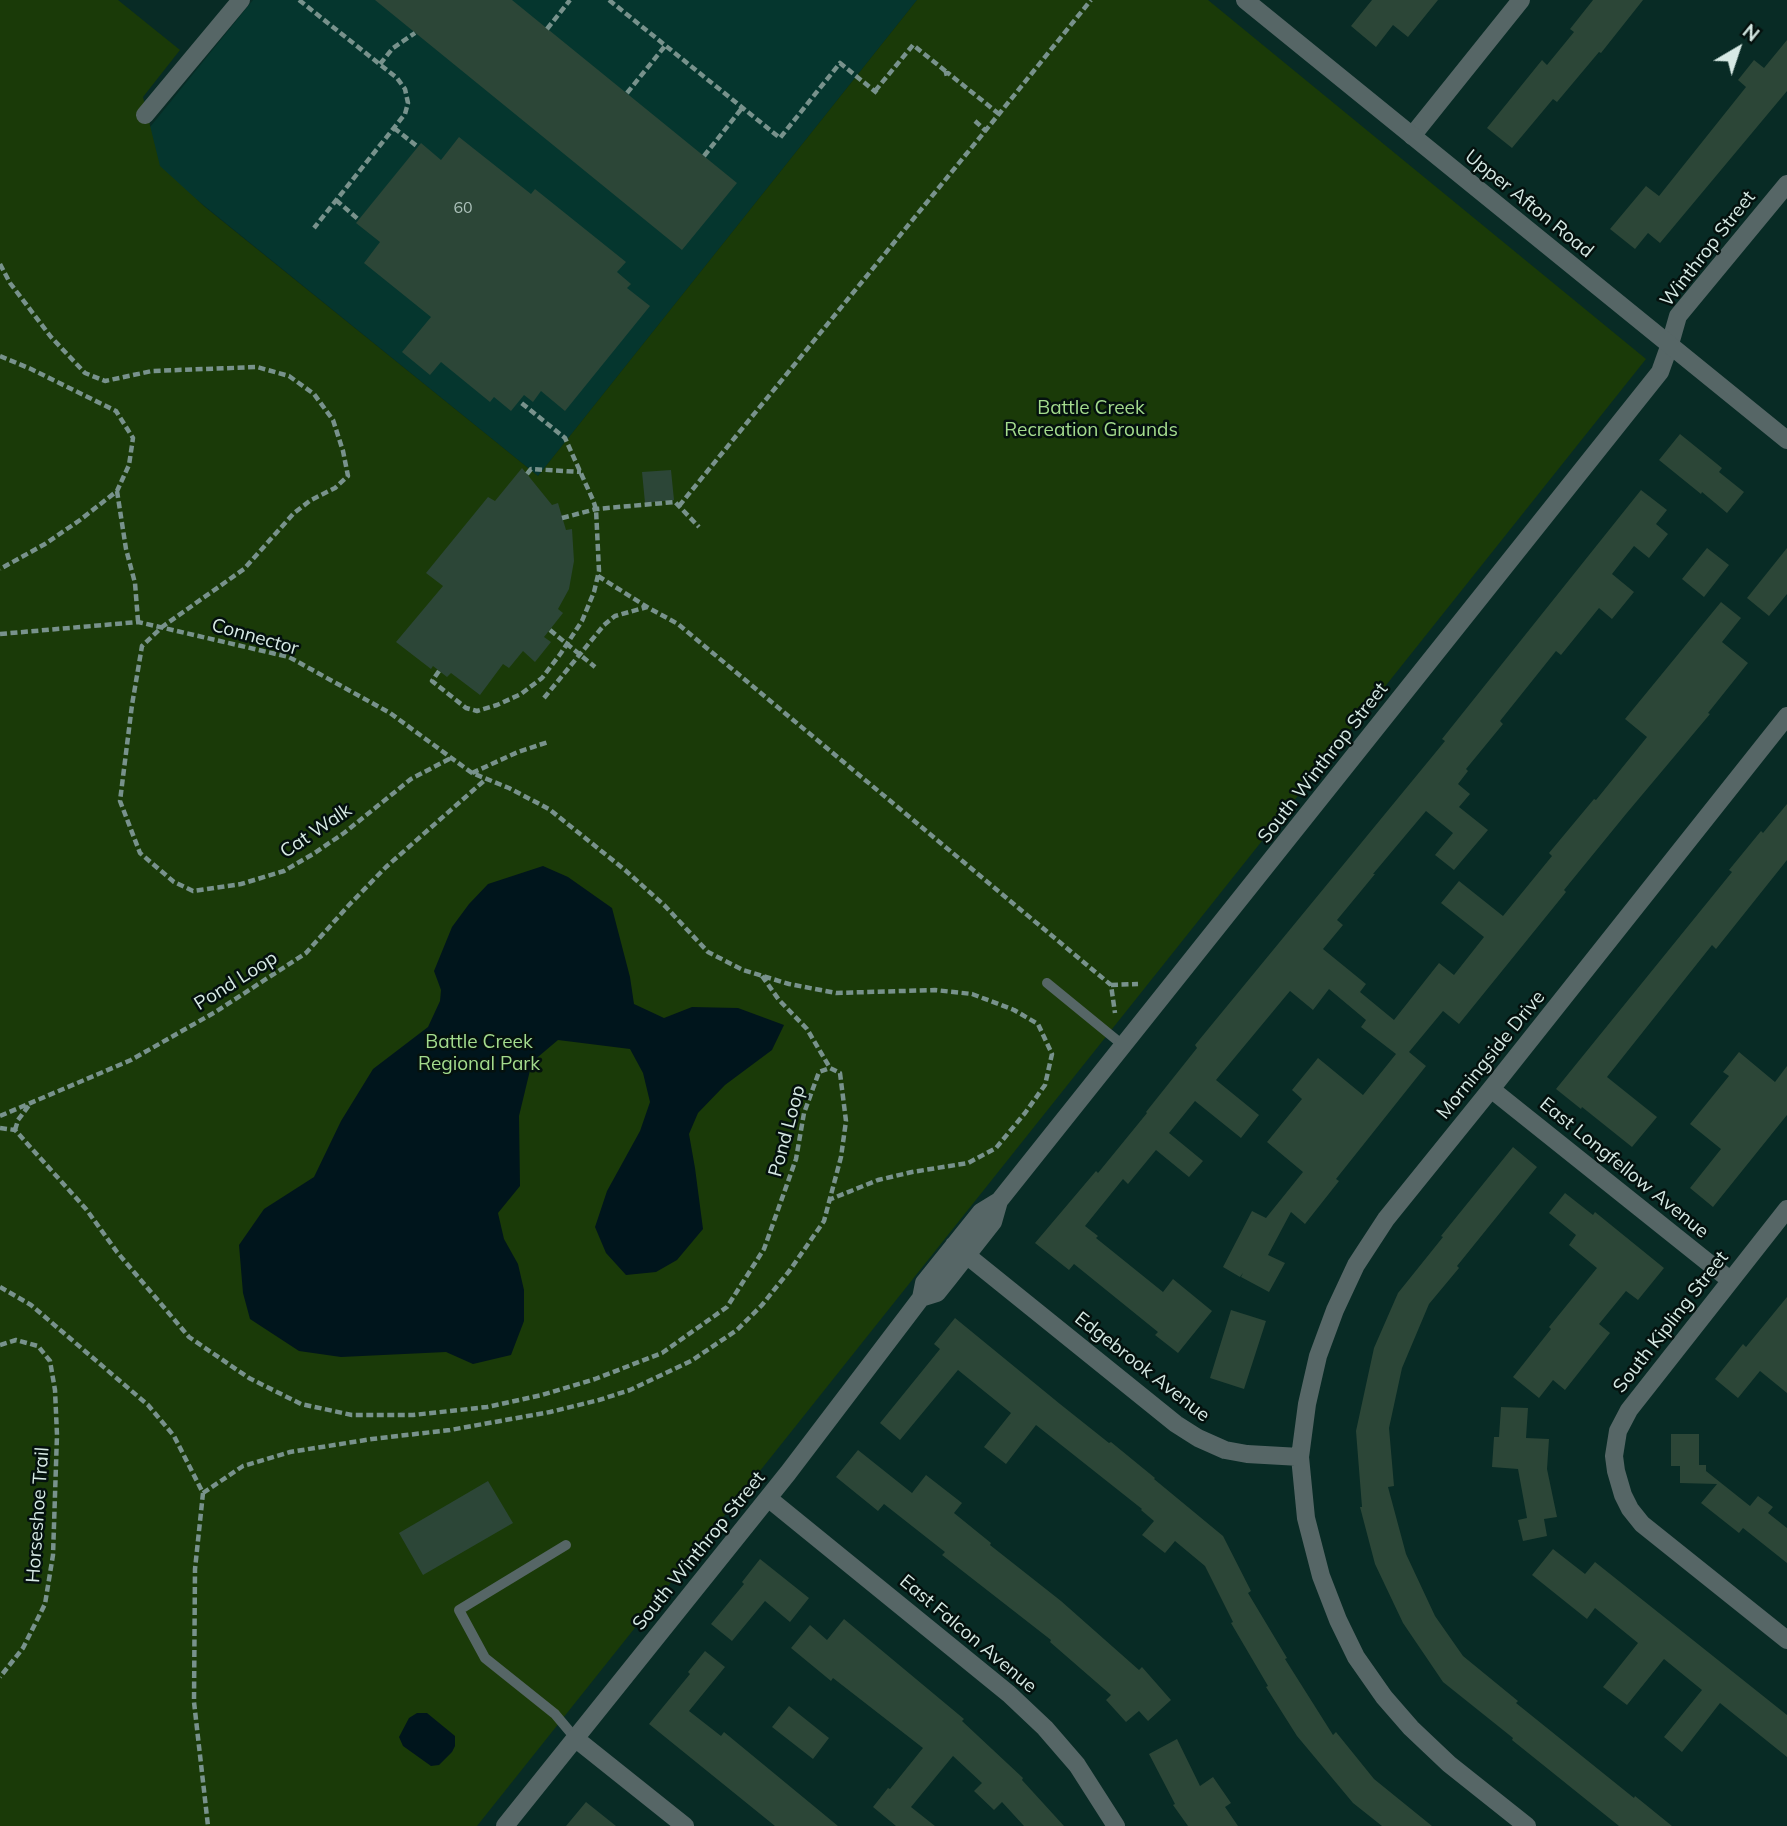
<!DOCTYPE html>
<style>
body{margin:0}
#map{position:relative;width:1787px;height:1826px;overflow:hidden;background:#082b25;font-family:Mulish,sans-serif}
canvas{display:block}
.north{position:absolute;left:1703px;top:14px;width:70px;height:70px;-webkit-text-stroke:5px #04110e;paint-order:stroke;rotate:39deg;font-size:19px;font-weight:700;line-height:28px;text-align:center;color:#d7eae5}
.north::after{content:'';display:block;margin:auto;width:24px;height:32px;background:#d7eae5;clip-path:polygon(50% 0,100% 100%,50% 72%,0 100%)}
</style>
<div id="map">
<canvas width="1787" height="1826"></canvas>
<div class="north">N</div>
</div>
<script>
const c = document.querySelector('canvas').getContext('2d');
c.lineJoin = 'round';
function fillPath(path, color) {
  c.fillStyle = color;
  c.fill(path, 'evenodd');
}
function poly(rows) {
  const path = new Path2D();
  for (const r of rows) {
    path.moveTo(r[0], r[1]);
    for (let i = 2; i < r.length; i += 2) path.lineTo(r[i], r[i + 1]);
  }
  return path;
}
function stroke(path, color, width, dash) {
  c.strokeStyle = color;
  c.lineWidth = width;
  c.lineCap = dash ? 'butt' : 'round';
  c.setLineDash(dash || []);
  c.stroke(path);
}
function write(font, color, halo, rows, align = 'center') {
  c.font = font + ' Mulish,sans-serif';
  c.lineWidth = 5;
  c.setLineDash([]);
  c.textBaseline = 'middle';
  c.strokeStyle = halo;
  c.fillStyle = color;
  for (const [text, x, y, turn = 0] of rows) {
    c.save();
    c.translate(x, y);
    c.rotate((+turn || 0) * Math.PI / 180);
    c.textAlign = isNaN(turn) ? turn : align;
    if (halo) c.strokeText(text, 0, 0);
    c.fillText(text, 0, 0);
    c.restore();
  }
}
const built = poly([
 [253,0,917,0,538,476,133,148]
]);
const green = poly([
 [0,0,118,0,180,50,143,97,160,166,205,207,538,476,917,0,1208,0,1646,359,477,1826,0,1826]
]);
const water = poly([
 [543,866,568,877,612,908,630,977,634,1004,664,1018,692,1007,738,1008,784,1025,772,1050,725,1085,698,1113,689,1134,695,1168,703,1229,677,1260,656,1272,626,1275,606,1253,595,1227,607,1191,640,1131,650,1102,643,1073,630,1049,558,1040,532,1062,519,1116,520,1186,498,1213,504,1239,518,1264,524,1290,524,1321,511,1355,473,1364,446,1352,341,1357,299,1351,250,1319,243,1293,239,1245,264,1209,314,1177,341,1121,373,1069,428,1027,440,1001,441,990,434,971,452,927,469,904,488,884],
 [417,1713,427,1713,455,1736,455,1746,452,1752,439,1765,431,1766,403,1746,399,1737,409,1718]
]);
const building = poly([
 [375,0,512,0,737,183,682,250],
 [1372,0,1438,0,1408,37,1393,25,1376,47,1351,26],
 [1593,0,1643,0,1601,53,1599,52,1557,102,1553,99,1512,148,1487,128,1542,60,1547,65,1574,32,1570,29],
 [1787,40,1787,91,1660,243,1648,233,1635,249,1610,229,1646,186,1659,196,1746,87,1738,80,1754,60,1764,68],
 [459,137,531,194,535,189,626,262,617,272,631,284,627,288,650,306,565,411,541,391,533,402,524,395,511,411,494,397,490,402,441,362,430,375,402,352,431,317,364,263,380,242,356,223,421,143,441,160],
 [1680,434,1722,468,1719,472,1744,492,1727,513,1702,492,1701,494,1659,460],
 [522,468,552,505,558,503,566,530,572,529,574,561,569,589,558,609,563,613,544,637,551,642,535,662,523,651,509,668,503,664,480,695,451,673,447,677,433,666,431,669,396,642,443,586,426,573,488,497,495,501],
 [671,470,674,500,645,503,642,472],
 [1641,490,1667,510,1656,524,1668,534,1649,558,1634,546,1612,574,1634,592,1612,619,1599,608,1561,655,1556,651,1500,721,1503,724,1466,769,1468,771,1458,784,1470,794,1459,807,1488,830,1454,870,1435,855,1453,833,1426,811,1373,874,1375,874,1337,920,1343,925,1323,949,1366,984,1360,992,1394,1020,1439,963,1454,975,1484,937,1441,903,1459,881,1503,916,1552,856,1549,853,1594,799,1596,800,1647,737,1625,719,1721,602,1741,618,1722,642,1748,663,1708,713,1710,714,1626,814,1564,890,1566,892,1459,1024,1443,1011,1409,1052,1426,1066,1336,1179,1339,1181,1305,1224,1291,1212,1268,1255,1285,1263,1269,1292,1241,1277,1243,1273,1240,1277,1223,1267,1252,1211,1266,1218,1303,1172,1267,1142,1302,1099,1292,1090,1318,1058,1363,1095,1396,1054,1361,1027,1366,1020,1329,989,1313,1010,1290,991,1216,1080,1259,1115,1241,1138,1195,1101,1169,1133,1203,1161,1189,1177,1156,1150,1128,1184,1123,1179,1085,1226,1098,1236,1096,1238,1163,1292,1173,1279,1212,1311,1178,1353,1155,1335,1158,1332,1074,1264,1069,1270,1035,1243,1096,1171,1098,1173,1147,1113,1146,1112,1197,1048,1195,1045,1445,741,1442,739],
 [1707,548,1729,565,1704,597,1682,579],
 [1787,548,1787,594,1769,616,1747,598],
 [1787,804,1787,860,1716,949,1712,945,1607,1077,1657,1117,1632,1147,1582,1107,1581,1109,1556,1089,1732,872,1729,870,1761,831,1763,833],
 [1739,1052,1775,1082,1787,1066,1787,1115,1713,1207,1690,1188,1721,1149,1690,1124,1729,1076,1723,1072],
 [1513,1147,1537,1167,1457,1266,1459,1268,1429,1304,1402,1368,1389,1428,1394,1486,1388,1487,1406,1554,1435,1616,1463,1656,1518,1701,1516,1703,1634,1798,1635,1796,1672,1826,1619,1826,1512,1740,1513,1738,1443,1682,1403,1623,1375,1564,1360,1507,1362,1507,1356,1431,1374,1348,1398,1293,1443,1237,1441,1236],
 [1565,1193,1593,1215,1595,1212,1664,1268,1638,1300,1626,1291,1599,1324,1610,1333,1565,1390,1553,1380,1539,1398,1513,1377,1551,1329,1549,1327,1597,1268,1569,1245,1576,1235,1549,1213],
 [1787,1297,1787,1393,1760,1371,1738,1398,1715,1379,1743,1344,1746,1347],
 [1231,1310,1266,1321,1244,1389,1210,1378],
 [955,1318,1060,1404,1109,1443,1111,1442,1155,1478,1154,1479,1223,1536,1251,1591,1248,1593,1287,1658,1285,1659,1333,1735,1336,1732,1374,1779,1432,1826,1382,1826,1353,1803,1297,1736,1266,1687,1268,1686,1231,1623,1233,1622,1205,1566,1175,1541,1165,1553,1142,1535,1154,1521,1141,1510,1142,1509,1036,1425,1006,1464,984,1447,1011,1413,958,1370,900,1440,880,1423,940,1349,934,1344],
 [1501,1407,1528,1408,1526,1438,1549,1439,1547,1469,1557,1517,1544,1519,1547,1536,1523,1541,1518,1520,1527,1518,1518,1469,1492,1467,1494,1437,1499,1437],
 [1671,1434,1699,1434,1699,1465,1706,1465,1706,1471,1750,1506,1758,1496,1773,1507,1768,1513,1787,1528,1787,1563,1743,1528,1739,1533,1701,1503,1717,1484,1680,1483,1680,1466,1671,1466],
 [858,1450,912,1493,926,1475,962,1503,954,1513,991,1543,990,1545,1061,1601,1139,1670,1142,1667,1171,1700,1148,1721,1139,1711,1126,1722,1106,1700,1111,1695,1050,1642,1051,1640,942,1555,945,1552,884,1504,878,1511,836,1477],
 [488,1481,513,1523,423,1575,399,1533],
 [1553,1549,1585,1574,1595,1562,1787,1715,1787,1757,1720,1703,1682,1752,1664,1737,1702,1690,1664,1659,1627,1705,1603,1687,1638,1643,1595,1608,1587,1619,1532,1575],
 [760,1559,809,1598,790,1622,765,1601,732,1641,711,1624,744,1584,742,1582],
 [844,1619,964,1719,962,1721,1023,1778,1022,1780,1064,1826,1024,1826,1002,1802,994,1810,974,1791,982,1783,953,1756,911,1807,935,1826,896,1826,873,1807,888,1788,890,1789,923,1748,833,1678,831,1681,791,1648,810,1625,827,1640],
 [705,1651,725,1667,689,1711,721,1736,724,1732,838,1826,775,1826,649,1724,690,1674,688,1672],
 [789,1706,829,1738,813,1759,772,1727],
 [1177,1739,1200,1786,1213,1777,1231,1803,1225,1807,1238,1826,1188,1826,1173,1805,1175,1804,1149,1754],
 [586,1802,616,1826,566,1826]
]);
const path = poly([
 [299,0,397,78,405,89,408,103,405,114,314,228],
 [609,0,780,138,840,63,877,93],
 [547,29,570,0],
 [380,64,393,48,415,33],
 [944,74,948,73,999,114],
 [875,91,913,45,948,73],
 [627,93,665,46],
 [975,121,986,131],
 [394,128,418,147],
 [704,156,742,108],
 [336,200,359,220],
 [0,264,10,283,51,337,85,373,105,381,152,371,257,367,289,376,314,394,333,420,343,451,348,476,335,488,311,500,294,513,244,569,162,627,142,646,132,705,120,801,140,853,174,882,193,891,241,884,284,871,313,854,344,833,411,779,451,758],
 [0,356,31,369,116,411,133,438,129,465,117,491,80,520,45,544,0,569],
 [527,474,531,469,581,472],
 [117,491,126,549,135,583,138,621],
 [679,506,999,114,1091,0],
 [562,518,596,509,675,502,699,527],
 [598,576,647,607],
 [550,630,595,667],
 [0,634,138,622,289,657,390,713,472,773,509,788,549,809,625,870,665,906,708,952,743,970,789,984,836,993,935,990,972,994,1014,1010,1038,1024,1052,1054,1045,1085,1025,1113,996,1148,968,1163,912,1172,878,1180,831,1199],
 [439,671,432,681,466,708,477,711,497,705,521,694,542,678,561,653,582,621,594,592,599,571,596,509,593,500,565,438,519,401],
 [544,698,604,625,615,616,647,607,678,624,1111,985,1115,1013],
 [472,773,518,752,548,742],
 [762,976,779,1000,807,1029,830,1068],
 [1111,985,1138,984],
 [0,1116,131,1060,217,1011,306,953,349,905,386,867,486,779],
 [0,1128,15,1130,86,1209,117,1252,189,1337,249,1378,301,1404,352,1415,413,1415,487,1407,542,1395,595,1379,662,1353,727,1307,764,1249,796,1159,804,1113,819,1072,830,1068],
 [15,1130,18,1120,30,1104],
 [0,1287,31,1305,148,1405,174,1436,203,1493,195,1569,194,1702,208,1826],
 [0,1345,16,1340,38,1346,50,1361,55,1390,57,1435,53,1555,45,1604,23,1648,0,1677],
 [203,1493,243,1466,290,1452,372,1439,450,1430,550,1412,599,1400,630,1390,691,1361,737,1330,762,1305,790,1270,824,1221,841,1157,846,1121,840,1073,830,1068]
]);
const service = poly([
 [1047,983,1124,1046],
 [566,1545,459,1610,485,1658,555,1714,576,1739]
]);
const minor = poly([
 [145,115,241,0],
 [1412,136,1521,0],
 [1491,1089,1730,1280],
 [1787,1209,1629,1410,1618,1431,1614,1456,1616,1471,1623,1495,1630,1509,1642,1524,1787,1640],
 [954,1245,1176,1424,1198,1438,1225,1450,1247,1454,1300,1457],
 [921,1298,937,1293,949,1278,993,1222,999,1201],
 [768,1498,1009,1694,1045,1728,1077,1765,1116,1826],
 [576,1739,685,1826],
 [505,1826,788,1473,921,1298,924,1283,981,1212,999,1201,1656,377,1660,372,1670,344,1678,316,1787,184],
 [1527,1826,1449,1764,1411,1728,1384,1697,1356,1657,1338,1620,1321,1576,1306,1518,1300,1457,1307,1404,1318,1356,1335,1310,1356,1265,1386,1219,1491,1089,1787,716]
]);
const tertiary = poly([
 [1245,0,1787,440]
]);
const numberNames = [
 ["60",463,208]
];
const streetNames = [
 ["Upper Afton Road",1529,204,39],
 ["Winthrop Street",1708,249,-52],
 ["Connector",255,637,16],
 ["South Winthrop Street",1323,763,-52],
 ["Cat Walk",316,831,-34],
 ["Pond Loop",236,981,-32],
 ["Morningside Drive",1491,1055,-51],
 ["Pond Loop",787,1131,-75],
 ["East Longfellow Avenue",1624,1168,39],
 ["South Kipling Street",1671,1322,-52],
 ["Edgebrook Avenue",1142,1367,38],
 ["Horseshoe Trail",38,1515,-86],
 ["South Winthrop Street",699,1551,-51],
 ["East Falcon Avenue",968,1634,40]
];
const parkNames = [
 ["Battle Creek",1091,408],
 ["Recreation Grounds",1091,430],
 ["Battle Creek",479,1042],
 ["Regional Park",479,1064]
];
fillPath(built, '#05362e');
fillPath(green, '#1a3a08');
fillPath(water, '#00151c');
fillPath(building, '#2c4637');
stroke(path, '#78928c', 4.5, [7, 3.5]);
stroke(service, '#566666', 10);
stroke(minor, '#566666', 18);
stroke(tertiary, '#566666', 18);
write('16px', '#acc1ba', null, numberNames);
write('19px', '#d7eae5', '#04110e', streetNames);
write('19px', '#a3db8d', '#04110e', parkNames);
</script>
